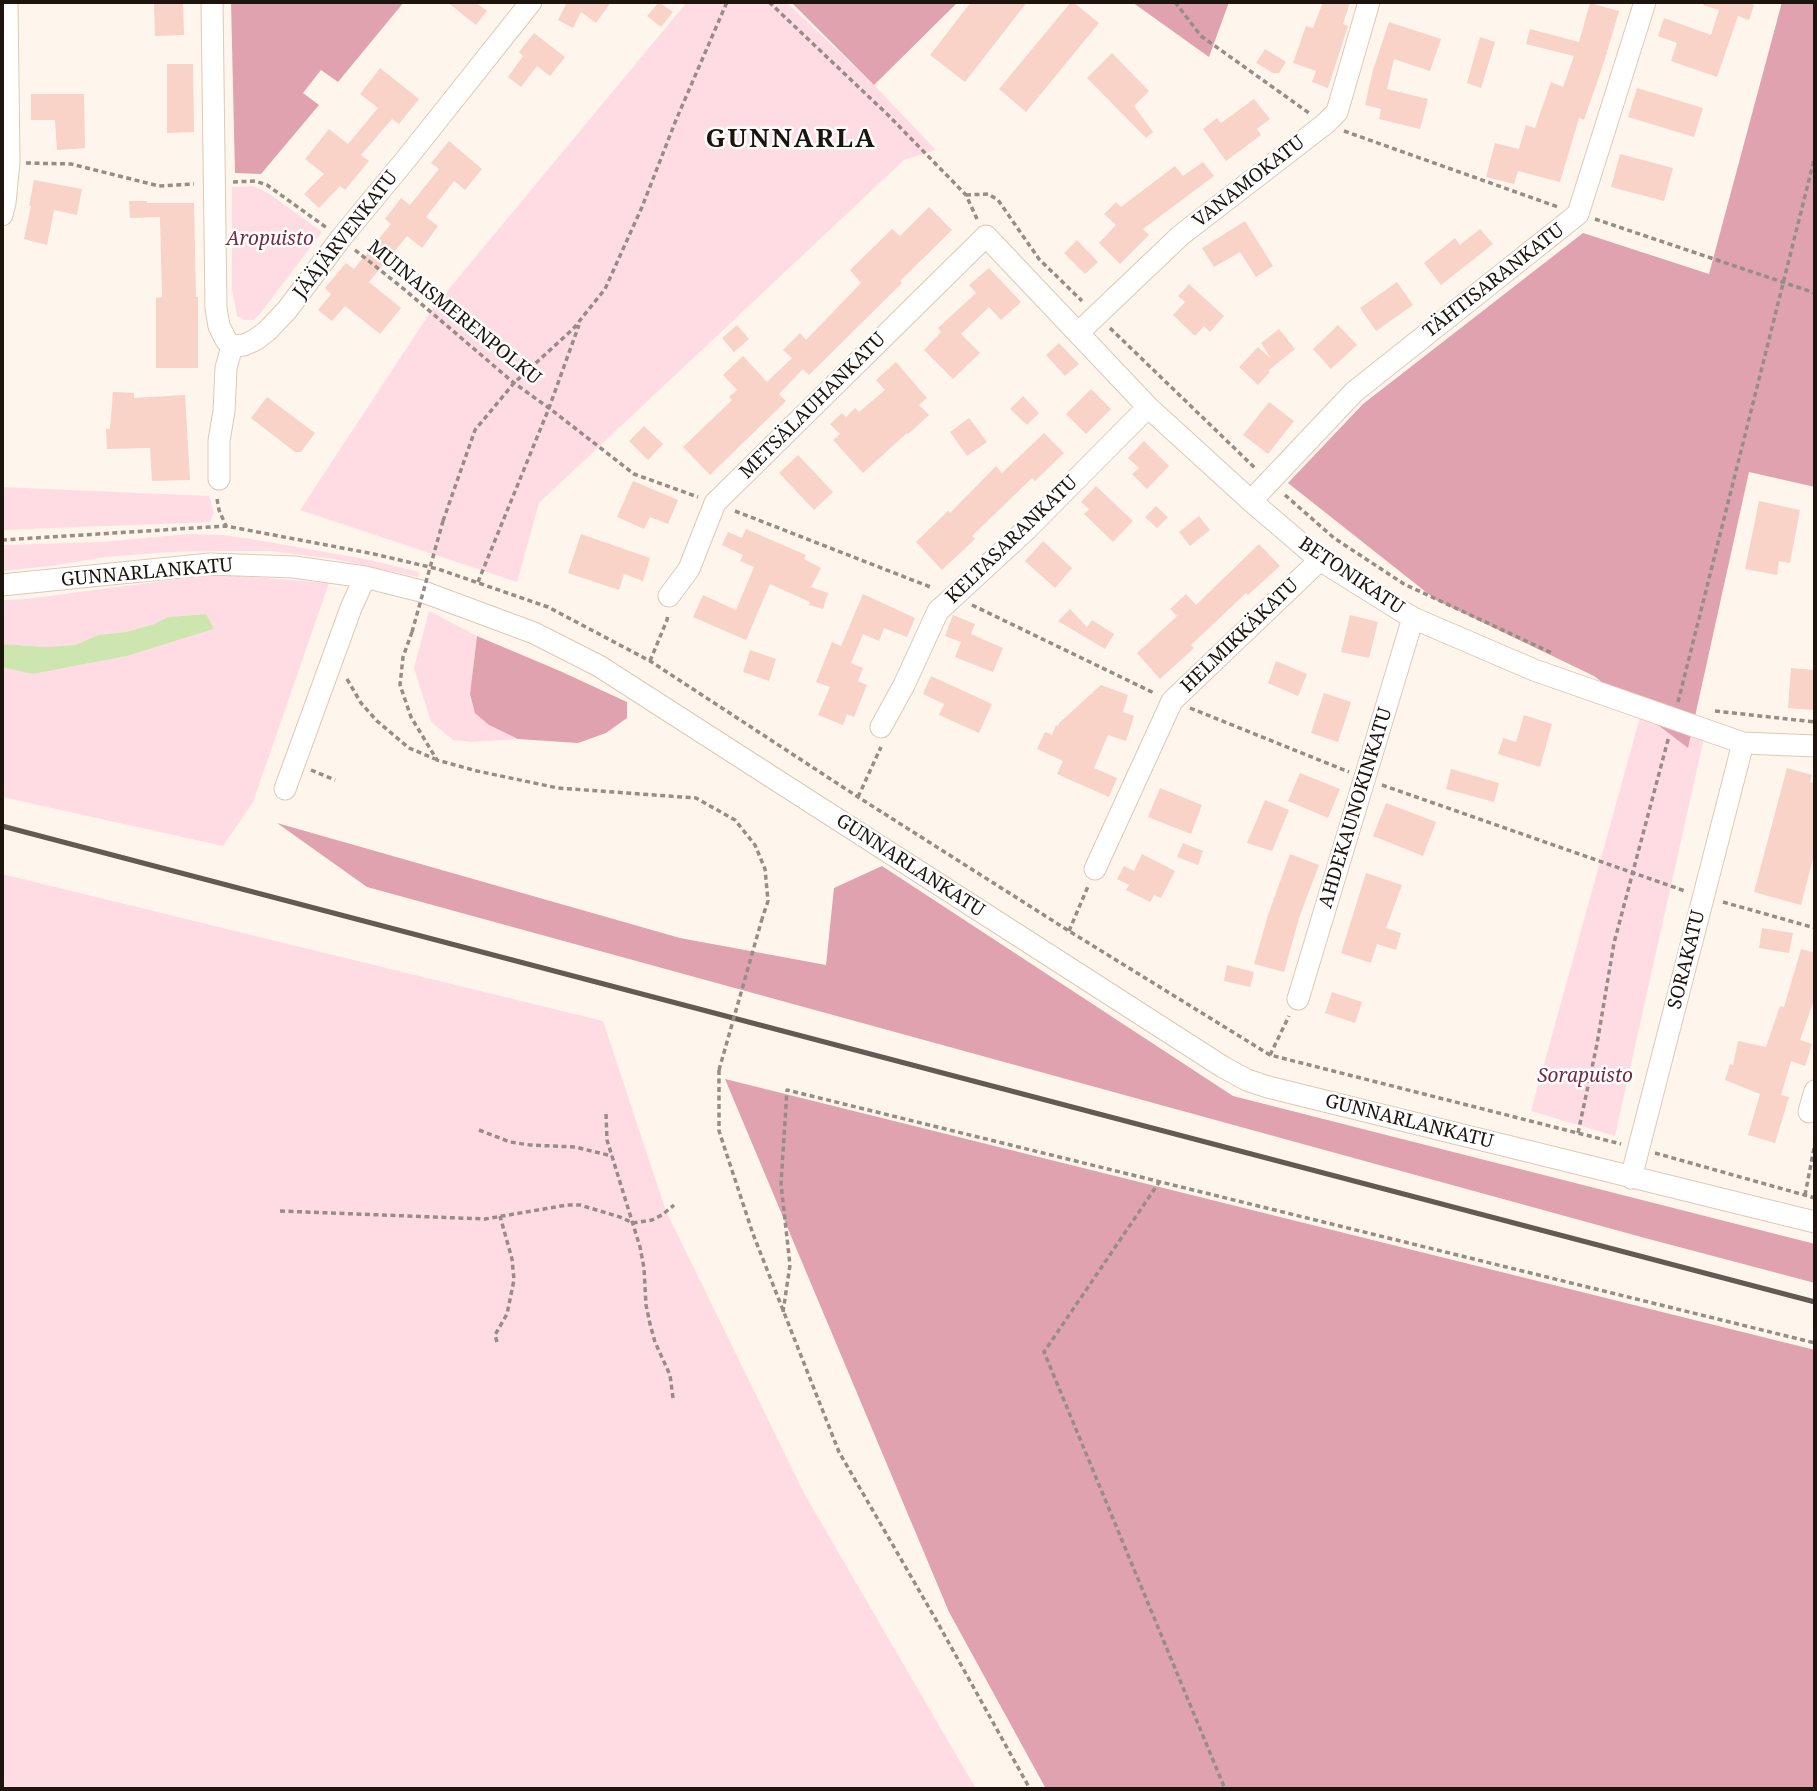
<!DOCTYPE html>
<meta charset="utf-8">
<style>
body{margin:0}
#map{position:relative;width:1817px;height:1791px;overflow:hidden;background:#fef5ed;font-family:"Noto Serif",serif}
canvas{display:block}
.frame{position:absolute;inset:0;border:4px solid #1c140d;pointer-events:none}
</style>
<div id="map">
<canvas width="1817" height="1791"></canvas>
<div class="frame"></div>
</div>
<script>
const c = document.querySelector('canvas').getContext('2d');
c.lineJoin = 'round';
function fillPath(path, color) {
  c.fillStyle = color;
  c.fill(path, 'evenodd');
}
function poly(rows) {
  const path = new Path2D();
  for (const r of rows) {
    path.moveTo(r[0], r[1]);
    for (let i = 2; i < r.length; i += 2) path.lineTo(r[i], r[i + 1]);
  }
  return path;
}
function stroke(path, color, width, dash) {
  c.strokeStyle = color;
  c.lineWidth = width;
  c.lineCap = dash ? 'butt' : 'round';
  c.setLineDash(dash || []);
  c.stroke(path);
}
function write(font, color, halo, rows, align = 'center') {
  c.font = font + ' "Noto Serif",serif';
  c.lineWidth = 5;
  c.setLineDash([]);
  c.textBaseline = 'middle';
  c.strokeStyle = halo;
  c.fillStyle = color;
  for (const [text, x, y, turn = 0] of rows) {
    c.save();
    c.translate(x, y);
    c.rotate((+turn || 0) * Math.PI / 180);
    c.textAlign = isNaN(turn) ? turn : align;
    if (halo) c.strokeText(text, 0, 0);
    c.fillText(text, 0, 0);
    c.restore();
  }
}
const green = poly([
 [687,2,786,2,874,85,936,150,904,160,539,503,517,582,300,510,433,308],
 [253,186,268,193,322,232,260,314,254,320,244,320,237,316,232,290,232,187],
 [2,487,209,496,214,513,210,522,2,530],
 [188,534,224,535,269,542,370,560,419,572,418,577,334,559,271,551,219,551,168,552,106,557,50,566,2,571,2,545,103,542],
 [216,574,329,583,253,802,223,846,2,797,2,667,32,673,127,656,214,629,205,614,168,617,154,624,126,632,98,635,75,645,47,647,2,644,2,600,26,599],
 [429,611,477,636,470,694,489,725,518,739,471,742,453,740,431,722,414,668],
 [1640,717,1704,738,1615,1136,1531,1111],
 [2,874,603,1021,666,1211,805,1495,976,1789,2,1789]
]);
const forest = poly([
 [231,2,404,2,338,82,321,70,303,93,319,105,261,174,235,173],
 [791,2,958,2,874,85],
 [1132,2,1229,2,1209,57],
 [1782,2,1815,2,1815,487,1749,472,1688,748,1594,676,1436,600,1288,483,1363,404,1583,233,1709,274],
 [477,636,560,671,627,702,627,718,606,733,578,743,518,739,489,725,475,713,470,694],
 [277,823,680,938,826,965,834,888,882,866,1233,1096,1815,1244,1815,1283,1645,1238,367,887],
 [725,1079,1815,1350,1815,1789,1046,1789,949,1612]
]);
const water = poly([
 [206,614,214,629,127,656,32,674,2,667,2,644,47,647,75,645,98,635,126,632,154,624,168,617]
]);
const building = poly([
 [154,2,183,2,184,35,155,36],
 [447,2,475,2,487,11,476,25],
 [567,2,611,2,596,23,581,12,573,28,558,20],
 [659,2,673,12,661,27,647,16],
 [971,2,1027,2,965,82,930,55],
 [1071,2,1073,2,1099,23,1026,112,999,89],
 [1323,2,1350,2,1343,24,1348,26,1328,88,1312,82,1316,71,1293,63,1306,26,1313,28],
 [1704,2,1746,2,1754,5,1749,20,1738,16,1717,77,1671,61,1677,43,1658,36,1664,18,1711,35,1719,10,1703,5],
 [1590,3,1619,11,1604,62,1584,120,1579,118,1560,182,1518,171,1514,184,1486,177,1495,143,1519,149,1526,125,1535,128,1551,82,1563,87,1574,56,1526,44,1530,29,1579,42],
 [1389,22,1441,39,1430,71,1394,59,1387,89,1428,99,1420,129,1379,119,1381,109,1365,105,1373,70],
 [534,33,565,57,550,76,537,66,521,87,508,77,523,56,519,52],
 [1480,37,1495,42,1481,88,1467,83],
 [1265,49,1286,62,1279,73,1273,73,1256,63],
 [1112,53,1149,91,1134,106,1153,132,1146,138,1087,78],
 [167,64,193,64,194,132,167,133],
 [380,68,419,99,399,124,392,119,361,155,369,161,345,190,340,186,319,208,304,194,324,174,305,159,329,129,348,144,378,108,360,94],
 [1637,88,1703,108,1694,137,1628,117],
 [31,94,84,94,85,148,57,150,55,120,31,120],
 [1254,99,1270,119,1257,129,1261,135,1226,161,1203,129,1217,118,1221,123],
 [449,141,482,169,465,190,454,181,426,217,438,226,422,248,407,236,369,282,401,308,380,334,345,306,332,321,318,310,331,294,325,288,346,263,354,269,391,224,385,219,401,198,410,205,439,169,431,163],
 [1620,154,1673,168,1664,201,1611,187],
 [1203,162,1214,176,1143,229,1149,235,1120,264,1099,243,1116,225,1104,214,1116,202,1121,207,1175,166,1183,176],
 [34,180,82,189,77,215,54,210,47,245,24,239,31,206,29,206],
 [129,201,147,201,147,203,194,203,196,297,198,297,198,368,156,368,156,298,162,297,160,217,130,218],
 [929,207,952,230,900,281,902,283,809,375,803,369,779,394,786,401,710,475,683,447,732,400,729,397,737,390,723,375,743,356,767,382,792,358,783,350,800,333,806,340,861,283,850,270,892,229,900,236],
 [1245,221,1273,266,1256,277,1240,252,1214,267,1202,248],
 [1480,229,1493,244,1441,285,1424,263,1455,238,1460,245],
 [1077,240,1098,262,1085,274,1064,253],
 [989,268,1021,302,1001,320,989,307,961,334,980,353,953,379,924,350,941,332,938,328,976,293,969,285],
 [1397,282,1413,305,1376,331,1360,308],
 [1189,284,1224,316,1210,332,1204,326,1195,336,1173,315,1185,302,1178,296],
 [737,325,749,339,734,352,722,338],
 [1338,325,1357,345,1331,369,1313,349],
 [1279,329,1295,349,1268,371,1270,372,1258,385,1239,367,1258,347,1271,359,1261,343],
 [1059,343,1079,364,1065,376,1046,355],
 [896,362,927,398,919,405,929,415,908,434,907,433,863,473,833,440,840,434,830,424,842,413,846,417,855,408,859,412,885,390,876,380],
 [1091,389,1111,409,1086,434,1066,414],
 [113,392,134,393,134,398,185,395,190,480,152,481,150,448,107,449,106,429,110,429],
 [1023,396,1039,413,1027,425,1010,409],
 [267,397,315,433,301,452,295,452,251,418],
 [1269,402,1294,421,1268,454,1243,435],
 [969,418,987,442,967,456,950,432],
 [644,426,663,444,648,460,629,441],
 [1044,433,1064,453,1035,481,1032,478,972,536,975,539,942,570,916,542,948,511,950,513,996,466,1002,473],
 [1144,441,1169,466,1147,489,1132,474,1139,468,1128,458],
 [798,455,833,492,814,510,779,473],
 [633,481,678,500,668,524,650,517,644,529,617,517],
 [1096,486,1133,521,1113,542,1084,514,1089,509,1081,502],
 [1759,501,1800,510,1790,563,1779,561,1777,575,1745,569],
 [1156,506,1168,517,1157,528,1145,517],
 [1199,516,1210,530,1190,546,1179,532],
 [746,529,806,555,804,559,821,568,811,587,828,593,823,609,809,605,810,602,770,584,746,640,693,617,703,595,736,610,754,567,740,561,743,555,722,545,728,532,742,538],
 [581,534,650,558,643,581,624,574,619,590,568,573],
 [1043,541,1072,568,1055,588,1025,561],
 [1259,544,1280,566,1248,595,1246,593,1191,645,1194,648,1160,679,1137,653,1177,616,1170,609,1186,594,1196,605],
 [863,594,915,618,907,637,884,628,879,641,863,634,851,663,863,668,858,681,867,685,854,717,847,714,843,725,818,715,830,687,816,682,832,642,841,646],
 [1070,609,1087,627,1092,620,1114,634,1105,649,1058,621],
 [953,615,975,624,971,634,1003,648,993,672,955,657,961,642,945,636],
 [1350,615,1378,622,1369,658,1341,652],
 [750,650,776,659,769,681,743,672],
 [1276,661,1307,674,1298,696,1268,683],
 [1791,668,1815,670,1815,710,1788,708],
 [931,676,992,704,979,733,939,715,944,704,923,694],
 [1101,685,1128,695,1123,712,1134,716,1126,741,1108,735,1094,768,1117,778,1109,797,1057,774,1063,761,1037,749,1045,732,1052,735,1056,725,1058,726,1059,723],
 [1324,693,1351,702,1338,742,1311,733],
 [1524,715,1552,724,1540,767,1498,754,1503,738,1516,742],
 [1787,768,1812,775,1810,782,1815,783,1815,851,1801,905,1754,892],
 [1451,769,1499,783,1494,802,1446,789],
 [1300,773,1340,789,1328,818,1288,801],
 [1160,788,1202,805,1191,834,1148,817],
 [1265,800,1289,810,1272,851,1247,843],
 [1386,803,1436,822,1423,856,1373,836],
 [1183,843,1203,851,1198,865,1177,857],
 [1142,854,1175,871,1161,898,1154,895,1150,902,1126,890,1129,885,1117,879,1124,866,1134,871],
 [1290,854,1319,865,1299,918,1284,972,1254,964,1268,915],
 [1366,873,1402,885,1386,928,1401,933,1396,950,1377,944,1371,963,1341,953],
 [1762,928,1793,933,1789,953,1759,948],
 [1801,949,1815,953,1815,997,1800,1040,1812,1044,1805,1066,1791,1061,1781,1095,1789,1097,1775,1143,1748,1135,1760,1094,1725,1080,1730,1064,1733,1065,1738,1041,1766,1047,1780,1006,1784,1007],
 [1227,965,1254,972,1250,987,1224,981],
 [1332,992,1362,1002,1355,1023,1325,1013]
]);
const path = poly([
 [769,2,888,115,966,195,977,219],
 [1175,2,1201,36,1309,113],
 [1344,131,1558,207],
 [26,163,71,164,159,186,194,184],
 [233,182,255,181,267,185,327,228],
 [966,195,988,194,998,200,1039,259,1082,301],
 [1595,219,1815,293],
 [355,250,405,290,514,383,549,408,634,474,698,497],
 [1110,328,1256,469],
 [1285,495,1334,538,1404,584,1554,654],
 [217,499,219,510,226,526],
 [735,511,933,588],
 [443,521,475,430,514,383,573,329,605,289,642,207,676,120,727,2],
 [2,540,226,526,374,554,438,569,548,607,650,661,858,797,1069,931,1270,1055,1621,1144],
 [478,582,549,408,579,325],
 [972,605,1154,693],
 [412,632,403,657,400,685,411,717,437,760,477,771,558,788,696,798,735,820,755,845,765,869,768,901,762,919],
 [650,661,667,620,668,614],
 [347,679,361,703,377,721,409,748,435,759],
 [1678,702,1815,156],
 [1190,708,1349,772],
 [1715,711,1815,722],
 [311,770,335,780],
 [1382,785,1685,891],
 [858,797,881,747],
 [1723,902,1815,928],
 [1069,931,1089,884],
 [1270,1055,1289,1016],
 [719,1070,719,1131,753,1234,839,1452,935,1618,1030,1789],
 [606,1114,607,1140,640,1247,644,1268,646,1305,650,1324,655,1342,670,1375,673,1398],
 [479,1130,510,1142,530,1145,575,1147,612,1156],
 [1578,1133,1597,1044,1614,943,1669,736],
 [1655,1153,1815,1198],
 [1160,1181,1044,1352,1225,1789],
 [1805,1195,1815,1143],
 [280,1211,485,1219,567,1205,580,1205,620,1217,633,1223,652,1220,662,1215,674,1205],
 [783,1312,790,1265,781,1184,787,1090,1815,1343],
 [497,1342,495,1335,507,1314,514,1280,512,1259,500,1216]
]);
const minor = poly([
 [212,2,216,308,219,326,226,340,232,346],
 [2,215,5,203,9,162,7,2],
 [1078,333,1181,235,1325,124,1337,112,1369,2],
 [219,479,219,441,224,411,226,368,232,346,244,345,255,340,267,331,287,310,341,238,407,158,531,2],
 [1251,501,1354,392,1578,214,1645,2],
 [2,585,210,564,294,567,365,577,421,591,534,633,599,666,1223,1067,1247,1080,1268,1087,1815,1222],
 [669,596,689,569,715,503,986,236,1148,407,1251,501,1320,560,1413,618,1534,670,1743,743,1815,746],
 [881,727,904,685,938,611,1027,529,1148,407],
 [285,789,351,608,365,577],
 [1095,869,1172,701,1320,560],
 [1298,999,1413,618],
 [1809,1112,1815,1091],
 [1631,1178,1743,743]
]);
const rail = poly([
 [2,826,1815,1302]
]);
const pathBridge = poly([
 [412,632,443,521],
 [719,1070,762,919]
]);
const streetNames = [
 ["VANAMOKATU",1249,182,-38],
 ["JÄÄJÄRVENKATU",346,235,-52],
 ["TÄHTISARANKATU",1494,281,-38],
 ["MUINAISMERENPOLKU",454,313,39],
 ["METSÄLAUHANKATU",813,406,-45],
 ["KELTASARANKATU",1012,540,-44],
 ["GUNNARLANKATU",147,573,-5],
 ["BETONIKATU",1351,576,34],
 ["HELMIKKÄKATU",1240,636,-44],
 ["AHDEKAUNOKINKATU",1356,808,-73],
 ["GUNNARLANKATU",910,866,33],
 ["SORAKATU",1687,960,-76],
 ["GUNNARLANKATU",1409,1122,14]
];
const parkNames = [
 ["Aropuisto",270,240],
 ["Sorapuisto",1585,1077]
];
const districtNames = [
 ["GUNNARLA",791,140]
];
fillPath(green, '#ffdce3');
fillPath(forest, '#e1a2af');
fillPath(water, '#cde6b0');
fillPath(building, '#f9d2c8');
stroke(minor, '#dec9b4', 23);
stroke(path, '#968e86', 3.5, [5, 3.5]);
stroke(minor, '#fff', 21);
stroke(rail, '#635b53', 5);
stroke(pathBridge, '#968e86', 3.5, [5, 3.5]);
write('19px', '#1c140d', '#fff', streetNames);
write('italic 19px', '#742a40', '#fff', parkNames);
c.letterSpacing = '2px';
write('bold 26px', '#1c140d', '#fff', districtNames);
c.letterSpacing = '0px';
</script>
